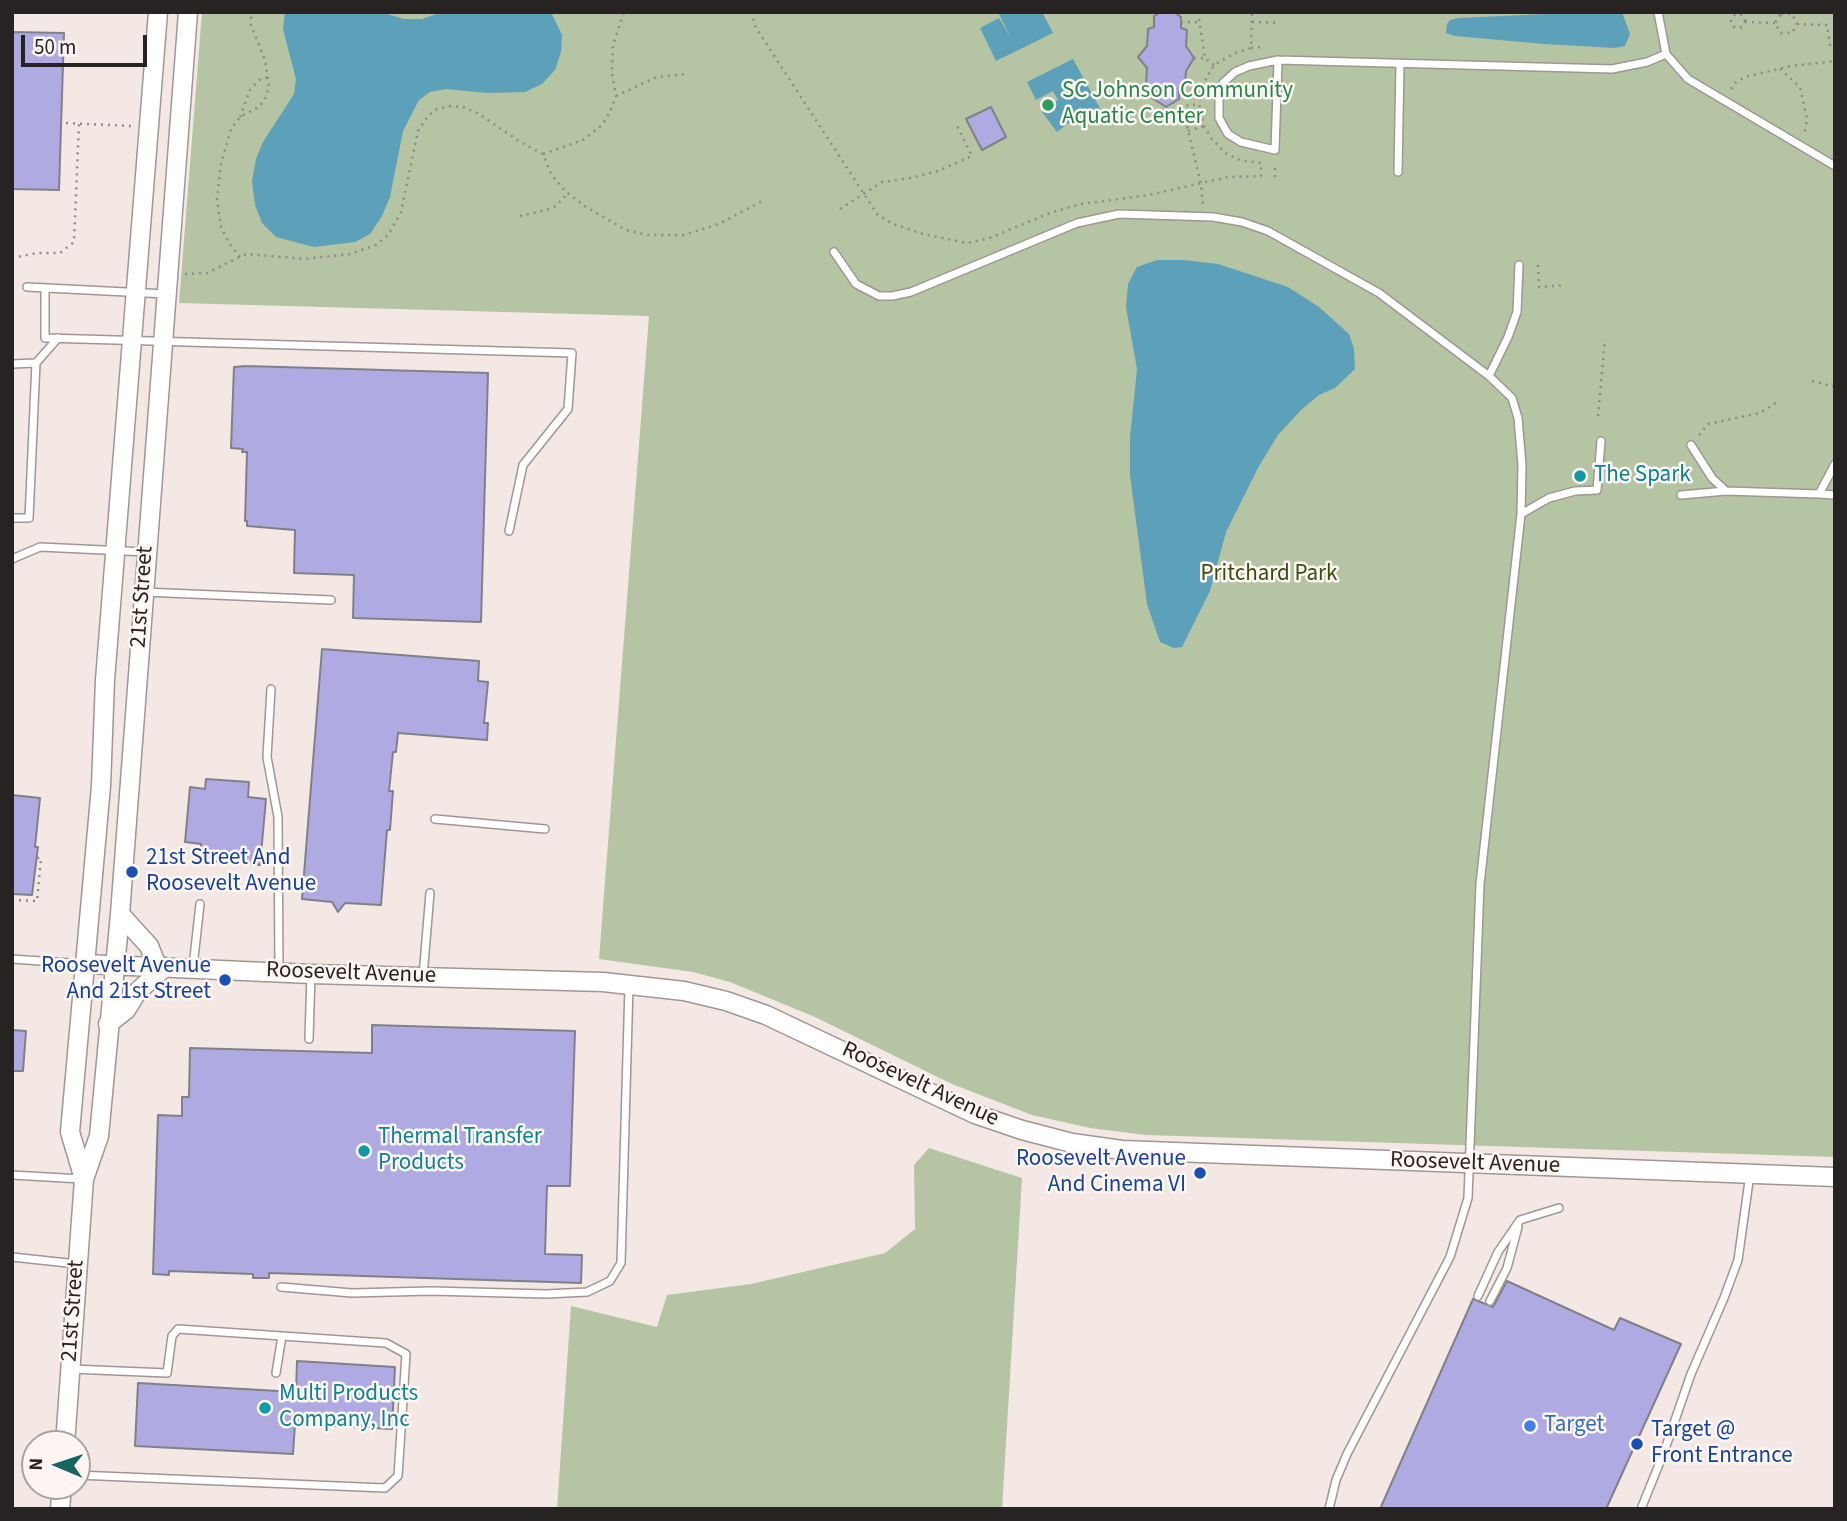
<!DOCTYPE html>
<style>
body{margin:0}
#map{position:relative;width:1847px;height:1521px;overflow:hidden;background:#f3e8e4;font-family:"Source Sans 3",sans-serif}
canvas{display:block}
.frame{position:absolute;inset:0;border:14px solid #272322;pointer-events:none}
.north{position:absolute;left:21px;top:1430px;width:70px;height:70px;box-sizing:border-box;background:#fff6f3;border:2px solid #a9a29f;border-radius:50%;rotate:272deg;font-size:19px;font-weight:700;line-height:28px;text-align:center;color:#272322}
.north::after{content:'';display:block;margin:auto;width:24px;height:32px;background:#176560;clip-path:polygon(50% 0,100% 100%,50% 72%,0 100%)}
.scale{position:absolute;left:21px;top:35px;width:126px;height:32px;box-sizing:border-box;border:4px solid #272322;border-top:0;padding-left:9px;font-size:21px;line-height:24px;white-space:nowrap;color:#272322;-webkit-text-stroke:5px #fff6f3;paint-order:stroke}
</style>
<div id="map">
<canvas width="1847" height="1521"></canvas>
<div class="frame"></div>
<div class="north">N</div>
<div class="scale">50 m</div>
</div>
<script>
const c = document.querySelector('canvas').getContext('2d');
c.lineJoin = 'round';
function fillPath(path, color) {
  c.fillStyle = color;
  c.fill(path, 'evenodd');
}
function poly(rows) {
  const path = new Path2D();
  for (const r of rows) {
    if (r.length === 3) {
      path.moveTo(r[0] + r[2], r[1]);
      path.arc(r[0], r[1], r[2], 0, 2 * Math.PI);
      continue;
    }
    path.moveTo(r[0], r[1]);
    for (let i = 2; i < r.length; i += 2) path.lineTo(r[i], r[i + 1]);
  }
  return path;
}
function stroke(path, color, width, dash) {
  c.strokeStyle = color;
  c.lineWidth = width;
  c.lineCap = dash ? 'butt' : 'round';
  c.setLineDash(dash || []);
  c.stroke(path);
}
function write(font, color, halo, rows, align = 'center') {
  c.font = font + ' "Source Sans 3",sans-serif';
  c.lineWidth = 5;
  c.setLineDash([]);
  c.textBaseline = 'middle';
  c.strokeStyle = halo;
  c.fillStyle = color;
  for (const [text, x, y, turn = 0] of rows) {
    c.save();
    c.translate(x, y);
    c.rotate((+turn || 0) * Math.PI / 180);
    c.textAlign = isNaN(turn) ? turn : align;
    if (halo) c.strokeText(text, 0, 0);
    c.fillText(text, 0, 0);
    c.restore();
  }
}
const green = poly([
 [202,12,1835,12,1835,1157,1146,1135,1090,1128,1032,1115,952,1084,815,1017,730,982,693,972,599,959,649,316,179,303],
 [929,1148,1022,1178,1002,1509,557,1509,571,1306,657,1327,667,1295,751,1284,885,1253,915,1229,914,1165]
]);
const water = poly([
 [285,12,381,12,404,19,422,19,442,12,551,12,562,35,561,52,555,70,542,84,525,92,488,93,446,89,430,92,419,100,403,131,390,197,382,216,370,234,355,242,314,247,276,237,262,223,255,205,252,181,256,159,263,142,294,94,296,79,283,29],
 [998,12,1042,12,1053,33,996,61,980,28,999,18,1011,38],
 [1550,12,1622,12,1630,34,1625,46,1615,48,1544,44,1455,36,1446,33,1447,24,1450,20,1458,18,1545,14],
 [1073,59,1103,114,1092,117,1079,115,1057,132,1042,112,1049,106,1046,102,1051,99,1053,103,1058,100,1053,91,1036,100,1027,82],
 [1157,260,1184,260,1218,264,1288,287,1319,307,1349,334,1354,349,1355,369,1335,388,1319,395,1301,410,1278,435,1259,466,1226,532,1210,591,1182,647,1174,648,1160,642,1147,604,1130,475,1130,437,1137,369,1126,307,1128,284,1137,267]
]);
const building = poly([
 [1161,12,1174,12,1181,17,1181,28,1187,30,1186,46,1194,58,1186,71,1185,86,1179,88,1179,99,1166,107,1152,98,1152,87,1146,85,1147,68,1138,57,1147,46,1148,29,1154,27,1154,16,1161,12],
 [12,32,64,33,59,190,12,189,12,32],
 [991,107,1006,137,982,150,966,119,991,107],
 [246,366,488,373,481,622,353,618,354,575,294,573,295,530,247,526,247,521,245,521,247,452,242,452,243,449,231,448,234,367,246,366],
 [322,649,479,661,478,681,488,682,484,723,488,723,487,740,398,733,396,752,393,752,389,791,393,791,390,830,387,830,381,905,345,903,338,912,332,902,302,899,322,649],
 [206,779,249,782,248,797,266,799,260,865,200,860,201,844,185,842,190,787,205,789,206,779],
 [12,795,40,798,35,847,38,847,32,895,12,894,12,795],
 [372,1025,575,1031,570,1186,547,1186,545,1254,582,1255,581,1283,269,1273,269,1278,253,1278,253,1274,169,1271,169,1275,153,1274,158,1115,182,1116,182,1097,189,1097,190,1048,372,1053,372,1025],
 [12,1030,26,1031,23,1071,12,1071,12,1030],
 [1507,1281,1614,1330,1620,1318,1681,1344,1606,1509,1380,1509,1473,1299,1493,1307,1507,1281],
 [297,1361,395,1367,392,1429,295,1424,293,1454,135,1446,138,1383,296,1392,297,1361]
]);
const path = poly([
 [751,12,756,28,877,214,893,224,923,234,967,243,987,239,1050,213,1081,204,1149,195,1228,177,1261,176,1261,163,1240,160,1225,153,1212,139,1204,126,1199,104,1201,88,1214,65,1235,53,1251,48,1252,12],
 [1198,12,1205,58,1214,65],
 [1738,21,7],
 [1781,14,1792,14,1797,24,1792,33,1781,33,1775,23,1781,14],
 [1181,22,1198,22],
 [1252,22,1279,23],
 [1745,22,1775,23],
 [1797,24,1827,25,1831,51],
 [1251,48,1262,47],
 [1194,58,1205,58],
 [1780,69,1800,87,1807,119,1804,136],
 [1731,89,1735,83,1745,77,1791,66,1835,61],
 [616,96,657,77,688,74],
 [1048,101,1051,105],
 [1173,102,1182,106,1199,104],
 [1182,106,1201,184,1203,206],
 [240,117,250,90,259,80,269,77],
 [66,123,131,126],
 [1188,131,1204,126],
 [543,154,583,140,602,125,610,112,616,96,612,74,613,45,624,12],
 [1275,177,1275,163],
 [840,209,882,182,911,178,938,171,972,156,957,126],
 [520,216,550,209,556,206,568,193],
 [240,257,229,243,221,227,217,199,221,164,231,129,240,117,259,107,265,99,269,87,265,60,251,25,251,12],
 [12,258,37,253,60,253,74,242,79,124],
 [1538,265,1539,287,1566,285],
 [185,274,207,273,246,254,305,259,350,254,376,245,388,235,401,212,418,131,428,116,437,109,449,106,463,107,479,114,522,143,543,154,551,174,565,191,586,207,626,230,648,235,684,235,719,224,762,201],
 [1812,381,1835,387],
 [1598,416,1605,339],
 [1699,435,1708,424,1760,413,1777,402],
 [12,900,37,901,41,858,37,858]
]);
const service = poly([
 [1658,12,1666,54,1688,79,1835,166],
 [1278,60,1275,150,1241,142,1228,134,1219,118,1219,93,1223,83,1235,72,1249,66,1278,60,1612,69,1647,62,1666,54],
 [1398,172,1400,64],
 [834,252,856,284,879,296,892,296,911,292,1077,223,1119,214,1213,217,1242,222,1268,231,1379,293,1489,376,1512,398,1518,418,1522,465,1521,514],
 [27,287,166,294],
 [45,288,45,338,572,353,568,409,523,465,509,531],
 [12,364,36,363],
 [1489,376,1508,337,1517,312,1519,265],
 [1691,445,1712,478,1726,491],
 [1819,494,1835,495],
 [1681,495,1726,491,1819,494,1835,464],
 [12,518,29,518,36,363,58,338],
 [12,559,40,547,146,552],
 [144,592,331,600],
 [271,689,267,757,278,817,279,970],
 [435,819,545,829],
 [12,959,85,964],
 [193,967,200,904],
 [423,976,430,893],
 [309,1039,311,974],
 [12,1175,81,1179],
 [12,1257,77,1264],
 [281,1287,352,1293,431,1291,546,1294,587,1292,610,1281,621,1263,629,986],
 [1478,1296,1498,1252,1520,1220,1559,1208],
 [1490,1301,1507,1268,1518,1227],
 [71,1369,167,1373,172,1336,178,1329,386,1343,406,1354,398,1476,385,1488,77,1475],
 [276,1373,282,1336],
 [1329,1509,1336,1480,1347,1454,1450,1257,1468,1198,1480,884,1521,514,1549,498,1575,491,1597,490,1601,441],
 [1641,1509,1664,1452,1691,1374,1724,1298,1738,1260,1750,1174]
]);
const tertiary = poly([
 [120,914,149,946,157,966],
 [85,964,311,974,603,982,684,991,726,1001,766,1015,975,1114,1022,1130,1072,1143,1122,1150,1835,1177],
 [108,1024,126,1010,137,992,165,967],
 [84,1179,70,1132,101,786,105,680,158,12],
 [65,1444,84,1179,99,1136,120,914,188,12],
 [60,1509,62,1486]
]);
const markers = [
 [1048,105,7,"#2e9e5b"],
 [1580,476,7,"#0f9aa8"],
 [132,872,7,"#1a4fb4"],
 [225,980,7,"#1a4fb4"],
 [364,1151,7,"#0f9aa8"],
 [1200,1173,7,"#1a4fb4"],
 [265,1408,7,"#0f9aa8"],
 [1530,1426,7,"#3f7fe0"],
 [1637,1444,7,"#1a4fb4"]
];
const leisureNames = [
 ["SC Johnson Community",1062,92],
 ["Aquatic Center",1062,118]
];
const cultureNames = [
 ["The Spark",1594,476],
 ["Thermal Transfer",378,1138],
 ["Products",378,1164],
 ["Multi Products",279,1395],
 ["Company, Inc",279,1421]
];
const parkNames = [
 ["Pritchard Park",1269,575]
];
const streetNames = [
 ["21st Street",143,597,-86],
 ["Roosevelt Avenue",351,974,2],
 ["Roosevelt Avenue",920,1085,25],
 ["Roosevelt Avenue",1475,1164,2],
 ["21st Street",74,1311,-86]
];
const transitNames = [
 ["21st Street And",146,859],
 ["Roosevelt Avenue",146,885],
 ["Roosevelt Avenue",211,967,"right"],
 ["And 21st Street",211,993,"right"],
 ["Roosevelt Avenue",1186,1160,"right"],
 ["And Cinema VI",1186,1186,"right"],
 ["Target @",1651,1431],
 ["Front Entrance",1651,1457]
];
const shopNames = [
 ["Target",1544,1426]
];
fillPath(green, '#b5c4a2');
fillPath(water, '#5ca0ba');
fillPath(building, '#afaae2');
stroke(building, '#808088', 2);
stroke(service, '#a09693', 10);
stroke(tertiary, '#a09693', 21);
stroke(path, '#918987', 2.5, [2, 5]);
stroke(service, '#fff', 7);
stroke(tertiary, '#fff', 18);
for (const [x, y, r, color] of markers) {
  const dot = new Path2D();
  dot.arc(x, y, r, 0, 2 * Math.PI);
  c.fillStyle = color;
  c.fill(dot);
  stroke(dot, '#fff6f3', 2.5);
}
write('23px', '#27864d', '#fff6f3', leisureNames, 'left');
write('23px', '#0d838f', '#fff6f3', cultureNames, 'left');
write('23px', '#394e12', '#fff6f3', parkNames);
write('23px', '#272322', '#fff6f3', streetNames);
write('23px', '#164399', '#fff6f3', transitNames, 'left');
write('23px', '#366cbe', '#fff6f3', shopNames, 'left');
</script>
